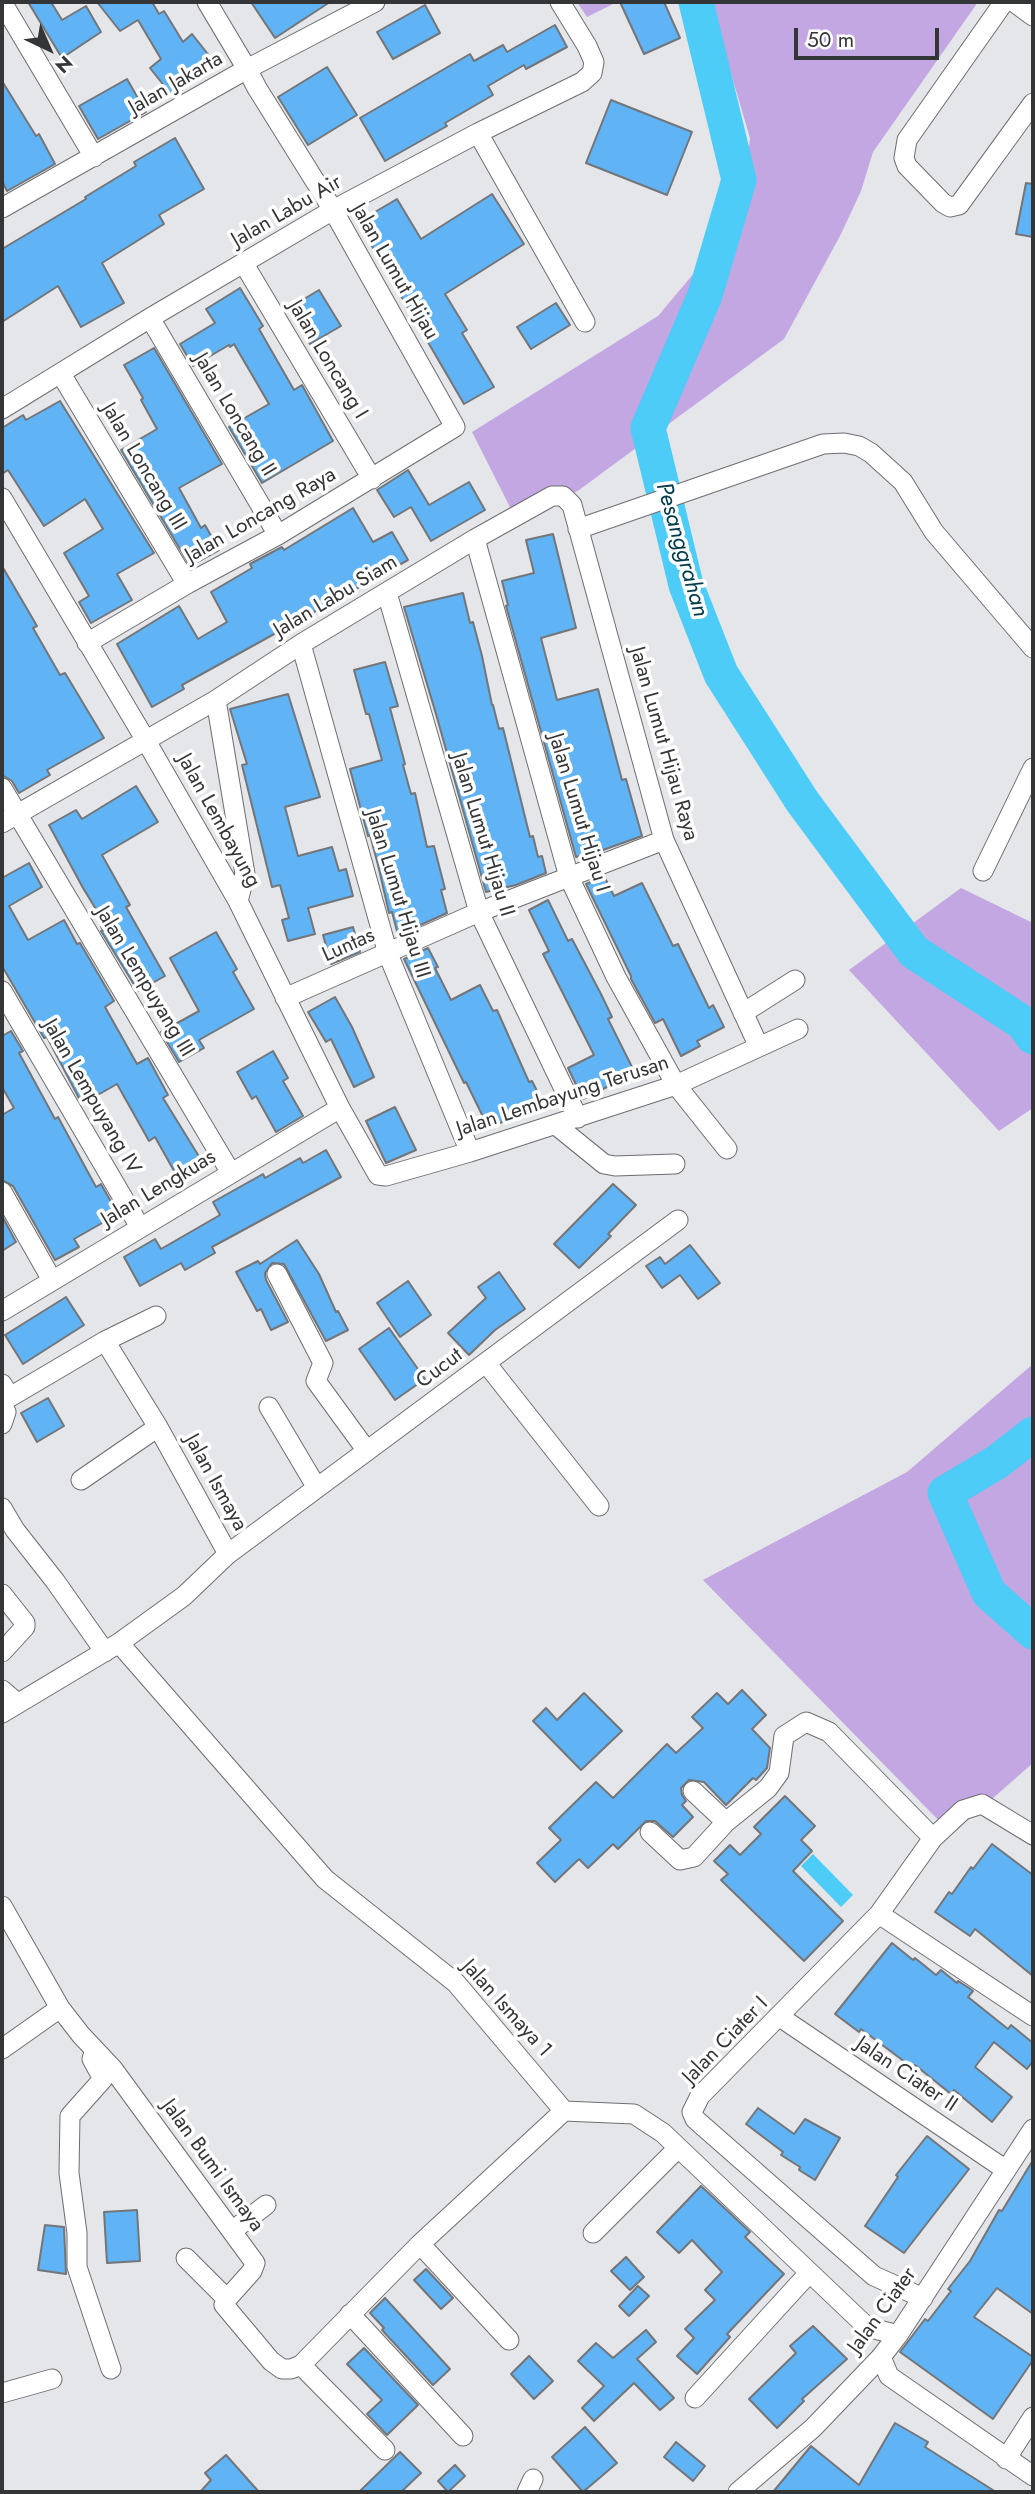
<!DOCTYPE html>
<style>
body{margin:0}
#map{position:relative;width:1035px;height:2494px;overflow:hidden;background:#e5e6ea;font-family:Jost,sans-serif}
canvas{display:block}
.frame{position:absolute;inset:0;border:4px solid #343536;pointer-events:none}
.north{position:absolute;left:14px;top:14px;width:70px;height:70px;-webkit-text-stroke:5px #fff;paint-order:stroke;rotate:136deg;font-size:19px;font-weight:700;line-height:28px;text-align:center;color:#343536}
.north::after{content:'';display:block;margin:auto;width:24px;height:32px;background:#343536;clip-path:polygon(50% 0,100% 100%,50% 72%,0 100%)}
.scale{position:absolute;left:794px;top:28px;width:145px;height:32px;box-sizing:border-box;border:4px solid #343536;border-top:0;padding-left:9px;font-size:21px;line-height:24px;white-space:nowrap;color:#343536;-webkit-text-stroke:5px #fff;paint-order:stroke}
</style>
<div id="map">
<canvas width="1035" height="2494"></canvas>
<div class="frame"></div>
<div class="north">N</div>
<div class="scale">50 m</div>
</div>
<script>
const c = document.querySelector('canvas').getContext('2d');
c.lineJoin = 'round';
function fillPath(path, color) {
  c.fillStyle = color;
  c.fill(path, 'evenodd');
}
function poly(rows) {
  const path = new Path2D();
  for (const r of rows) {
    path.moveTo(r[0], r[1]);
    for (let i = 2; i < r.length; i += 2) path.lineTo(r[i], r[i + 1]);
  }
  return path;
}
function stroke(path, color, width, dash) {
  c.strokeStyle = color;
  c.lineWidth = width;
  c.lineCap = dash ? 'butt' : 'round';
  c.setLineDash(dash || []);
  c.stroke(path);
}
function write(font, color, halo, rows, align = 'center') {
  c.font = font + ' Jost,sans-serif';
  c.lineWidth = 7;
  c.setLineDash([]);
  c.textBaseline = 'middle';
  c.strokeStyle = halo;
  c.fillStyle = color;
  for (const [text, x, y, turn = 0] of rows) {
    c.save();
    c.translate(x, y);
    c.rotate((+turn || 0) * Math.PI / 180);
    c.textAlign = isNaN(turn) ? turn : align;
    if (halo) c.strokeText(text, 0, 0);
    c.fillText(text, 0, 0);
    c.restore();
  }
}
const green = poly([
 [577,2,617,2,587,17],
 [710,2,978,2,873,152,861,191,841,234,784,339,579,490,518,523,472,432,658,316,741,217,750,138],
 [961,888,1033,923,1033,1108,999,1131,849,970],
 [1033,1364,1033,1763,952,1834,703,1580,907,1472]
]);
const water = poly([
 [813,1854,853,1895,841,1907,801,1866]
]);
const river = poly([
 [696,2,739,180,705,295,648,428,686,585,721,674,802,801,914,952,1023,1023,1033,1037],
 [1033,1434,997,1462,945,1493,989,1593,1033,1632]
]);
const building = poly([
 [28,2,51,2,62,20,86,6,101,32,62,58,28,2],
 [97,2,152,2,159,14,164,11,183,42,192,34,215,63,173,97,150,68,161,59,138,20,120,31,97,2],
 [251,2,330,2,275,38,251,2],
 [620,2,664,2,680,38,644,54,620,2],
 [425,5,440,33,393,59,377,32,425,5],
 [555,25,567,47,526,69,524,65,488,86,493,95,445,123,447,126,385,161,360,118,470,54,474,61,503,45,507,52,555,25],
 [327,67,357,115,308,145,278,97,327,67],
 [127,79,146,112,98,139,79,106,127,79],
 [2,81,36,136,39,134,55,164,7,191,2,181,2,81],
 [611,100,692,132,667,195,586,163,611,100],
 [175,138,204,189,159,215,164,224,102,263,124,303,81,327,58,286,2,322,2,249,86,199,85,197,136,166,134,162,175,138],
 [1026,183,1033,184,1033,237,1016,234,1026,183],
 [492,194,524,244,445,294,467,330,462,333,494,387,464,404,358,222,397,199,421,239,492,194],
 [240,288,263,326,259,329,294,390,302,385,333,441,262,483,229,427,269,404,234,344,230,347,229,345,193,366,180,344,215,323,206,309,240,288],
 [319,290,341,326,310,344,289,308,319,290],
 [556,303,570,325,531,349,517,327,556,303],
 [154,348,222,464,179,488,201,528,205,525,219,550,190,566,121,450,157,429,141,400,143,398,124,365,154,348],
 [60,401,154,553,117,574,132,600,91,623,79,602,89,596,64,553,103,529,85,499,44,526,8,470,2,474,2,428,23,415,26,420,60,401],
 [408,470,429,505,469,482,485,510,431,541,411,507,394,517,377,490,408,470],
 [353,508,373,542,392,532,408,560,182,685,184,689,152,707,117,644,179,606,198,639,227,622,211,592,252,568,250,564,282,547,284,550,353,508],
 [553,534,576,628,541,638,557,700,598,689,622,780,626,779,642,836,603,850,576,857,506,606,508,605,502,581,534,573,526,540,553,534],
 [2,566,37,626,33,628,60,675,65,673,104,738,47,770,50,775,19,793,12,781,2,775,2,566],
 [463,593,470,623,473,622,482,656,492,705,493,705,499,729,503,728,530,837,533,836,538,857,542,856,546,873,516,885,486,892,436,714,404,607,463,593],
 [385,662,398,706,390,708,405,764,403,765,411,794,415,793,427,847,434,846,445,889,441,890,447,913,398,935,392,912,389,913,378,865,370,835,368,836,350,769,382,760,369,714,366,714,354,670,385,662],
 [288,694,320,797,285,807,298,856,332,847,339,871,346,869,353,896,308,908,315,934,288,941,282,920,289,918,280,885,272,887,242,765,247,764,230,709,288,694],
 [136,786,158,822,102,855,130,905,126,907,165,976,138,991,101,931,103,930,101,927,105,924,83,888,49,825,76,810,82,819,136,786],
 [29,863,42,887,9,906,28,940,64,920,77,944,80,943,114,1001,105,1007,137,1064,148,1058,168,1095,163,1098,203,1163,178,1178,155,1137,149,1141,117,1084,82,1104,47,1037,44,1038,2,966,2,878,29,863],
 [604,876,614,896,642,883,673,946,678,944,709,1008,713,1005,724,1027,697,1041,700,1046,681,1056,663,1019,655,1023,631,979,631,976,586,884,604,876],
 [548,900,568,941,572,939,601,994,612,1017,608,1019,635,1073,583,1099,568,1068,594,1055,543,954,549,951,529,910,548,900],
 [353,927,360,952,331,964,323,935,353,927],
 [216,932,237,969,233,972,254,1009,199,1040,204,1048,179,1062,161,1032,199,1011,170,958,216,932],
 [428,948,438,967,435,968,451,1000,480,985,493,1011,497,1010,529,1082,532,1081,544,1105,519,1118,517,1114,489,1129,466,1082,464,1083,404,959,428,948],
 [335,997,352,1027,374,1077,354,1087,331,1039,326,1042,308,1012,335,997],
 [11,1031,23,1051,19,1053,55,1119,58,1117,96,1187,101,1184,118,1214,74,1239,79,1247,55,1260,13,1186,2,1180,2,1115,14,1108,2,1087,2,1036,11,1031],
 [273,1051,288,1078,283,1081,303,1116,276,1132,256,1096,252,1099,237,1072,273,1051],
 [395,1107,416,1150,386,1163,366,1121,395,1107],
 [326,1150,341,1177,212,1247,215,1253,185,1270,181,1263,140,1286,124,1257,155,1239,161,1249,220,1215,213,1202,263,1174,265,1178,300,1158,303,1163,326,1150],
 [613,1184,636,1205,608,1234,611,1236,579,1268,554,1244,613,1184],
 [2,1216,16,1242,2,1251,2,1216],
 [297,1240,319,1274,336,1312,338,1311,348,1330,326,1341,284,1264,272,1263,265,1273,266,1280,288,1322,271,1330,261,1309,257,1311,236,1272,258,1261,260,1264,297,1240],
 [690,1245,720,1283,698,1299,680,1275,662,1288,646,1266,660,1257,665,1264,690,1245],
 [499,1272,525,1309,495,1330,469,1355,448,1333,486,1298,478,1287,499,1272],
 [408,1281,431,1315,400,1337,377,1303,408,1281],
 [66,1297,84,1325,23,1364,5,1335,66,1297],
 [389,1328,425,1379,395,1400,359,1349,389,1328],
 [48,1398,64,1426,37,1442,21,1413,48,1398],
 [742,1690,766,1715,752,1729,770,1748,767,1768,756,1780,753,1778,726,1805,704,1782,689,1780,681,1788,682,1795,686,1801,682,1805,693,1817,673,1837,655,1821,646,1821,618,1849,613,1844,588,1868,579,1859,555,1882,537,1863,561,1840,549,1828,596,1782,613,1798,667,1744,676,1753,703,1728,692,1717,717,1693,728,1704,742,1690],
 [584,1693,622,1731,581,1770,533,1721,546,1708,557,1720,584,1693],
 [785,1796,815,1826,801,1840,812,1851,793,1871,843,1921,804,1961,721,1880,728,1874,714,1861,730,1845,740,1855,761,1834,754,1827,785,1796],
 [992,1844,1033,1875,1033,1976,975,1929,970,1936,935,1912,949,1892,952,1894,971,1867,973,1869,992,1844],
 [892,1943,913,1960,915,1958,936,1975,941,1970,957,1983,958,1981,969,1988,973,1991,968,1997,1008,2029,1011,2025,1033,2043,1033,2061,1027,2069,994,2042,975,2067,1012,2097,992,2122,954,2090,951,2094,915,2065,913,2068,861,2029,859,2032,835,2014,892,1943],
 [758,2108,794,2134,805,2119,840,2138,815,2180,799,2170,800,2167,781,2155,783,2152,746,2124,758,2108],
 [927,2136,969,2169,904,2253,865,2226,898,2177,896,2175,927,2136],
 [1033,2160,1033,2314,997,2288,974,2317,1033,2357,1033,2360,993,2419,900,2352,925,2319,928,2321,951,2291,948,2289,970,2261,999,2210,1002,2211,1033,2160],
 [701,2186,750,2232,745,2237,784,2274,727,2334,730,2337,697,2374,677,2356,694,2338,685,2329,715,2300,705,2290,722,2272,692,2240,679,2253,657,2232,701,2186],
 [137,2210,140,2261,107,2263,104,2212,137,2210],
 [45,2225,64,2227,66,2274,38,2270,45,2225],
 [626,2257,644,2277,630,2290,611,2271,626,2257],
 [426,2269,453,2298,441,2309,414,2280,426,2269],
 [638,2286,649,2296,629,2316,619,2306,638,2286],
 [385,2298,450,2369,433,2385,382,2330,384,2328,370,2313,385,2298],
 [813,2326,847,2359,802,2399,804,2401,777,2428,749,2399,796,2353,790,2346,813,2326],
 [646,2330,656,2342,637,2359,674,2398,660,2410,634,2383,594,2421,582,2408,604,2386,578,2361,596,2343,613,2358,646,2330],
 [364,2348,418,2405,387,2435,367,2414,382,2400,347,2364,364,2348],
 [529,2356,553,2381,534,2399,511,2374,529,2356],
 [895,2423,928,2442,925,2447,996,2492,773,2492,811,2446,859,2485,895,2423],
 [585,2427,617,2463,583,2492,552,2457,585,2427],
 [676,2442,705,2466,693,2481,664,2457,676,2442],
 [400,2452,421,2473,401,2492,359,2492,400,2452],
 [226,2455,259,2492,200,2492,211,2480,205,2473,226,2455],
 [455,2465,465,2476,448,2492,438,2481,455,2465]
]);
const minor = poly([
 [2,2,94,157],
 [1004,2,907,140,904,158,907,166,943,203,950,207,959,205,1033,103],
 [1014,2,1033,16],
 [478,133,585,322],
 [2,208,247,69,375,2],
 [244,264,372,479],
 [150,318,278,535],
 [61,374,187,584],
 [2,409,150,318,333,210,478,133,582,82,592,73,594,62,587,46,560,2],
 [2,498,145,739,238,901,340,1108,378,1175,386,1176,470,1152,676,1085,798,1029],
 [578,529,823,444,844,443,859,446,871,453,903,482,934,532,1033,648],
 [475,539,569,877,616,977,676,1085,727,1149],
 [387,593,479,912,578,1118],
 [87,643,187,584,278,535,455,427,333,210,257,88,247,69,207,2],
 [301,644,388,954,470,1152],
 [216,700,245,874,238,901],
 [2,788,231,1173],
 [2,823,216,700,301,644,475,539,552,496,563,496,572,505,664,840,759,1047],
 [983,871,1033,768],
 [2,991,140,1227],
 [285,998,479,912,664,840],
 [743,1013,795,980],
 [556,1125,604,1164,615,1166,675,1164],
 [2,1192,52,1280],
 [277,1274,323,1363,316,1381,367,1451],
 [2,1311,340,1108],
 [105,1341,158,1427,228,1554],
 [486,1363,599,1506],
 [2,1384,10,1397,105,1341,156,1316],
 [2,1404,6,1412,2,1424],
 [269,1407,317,1488],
 [81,1480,158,1427],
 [2,1508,15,1530,55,1581,105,1652],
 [2,1594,25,1623,25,1627,2,1652],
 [119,1643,325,1879,456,1983,564,2111,634,2114,663,2133,867,2327,898,2335],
 [2,1690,17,1703],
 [2,1713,119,1643,184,1596,228,1554,678,1220],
 [693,1791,726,1822,768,1788,779,1773,784,1736,806,1722,829,1732,933,1838],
 [650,1832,680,1860,694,1857,726,1822],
 [2,1906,60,2008,81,2035,113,2069,255,2263,252,2271,227,2299,224,2305,271,2361,282,2369,291,2369,301,2365,420,2244,564,2111],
 [879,1914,1033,2016],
 [780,2017,1006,2170],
 [2,2049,60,2008],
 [94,2053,92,2059,103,2079,70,2116,69,2173,77,2233,77,2267,111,2369],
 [232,2231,266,2205],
 [593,2233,677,2149],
 [420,2244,509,2340],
 [186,2258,227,2299],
 [923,2298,874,2276,695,2119,692,2112,700,2096,879,1914,933,1838,963,1810,982,1804,1033,1835],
 [350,2314,463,2436],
 [881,2357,889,2376,1033,2476],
 [301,2365,385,2450],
 [2,2393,52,2379],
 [695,2398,809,2273],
 [1006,2459,1033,2417],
 [527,2492,533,2479],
 [738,2492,813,2428,881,2357,898,2335,1033,2129]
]);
const streetNames = [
 ["Jalan Jakarta",176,84,-30],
 ["Jalan Labu Air",287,212,-30],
 ["Jalan Lumut Hijau",394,272,60],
 ["Jalan Loncang I",327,360,59],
 ["Jalan Loncang II",234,415,59],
 ["Jalan Loncang III",143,467,59],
 ["Jalan Loncang Raya",261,516,-30],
 ["Jalan Labu Siam",336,597,-31],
 ["Jalan Lumut Hijau Raya",663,744,74],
 ["Jalan Lumut Hijau I",578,813,73],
 ["Jalan Lembayung",218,821,61],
 ["Jalan Lumut Hijau II",482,835,73],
 ["Jalan Lumut Hijau III",397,894,73],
 ["Luntas",349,946,-24],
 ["Jalan Lempuyang III",144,982,59],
 ["Jalan Lempuyang IV",91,1097,60],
 ["Jalan Lembayung Terusan",563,1097,-18],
 ["Jalan Lengkuas",159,1189,-31],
 ["Cucut",440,1369,-37],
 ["Jalan Ismaya",215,1483,61],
 ["Jalan Ismaya 1",506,2009,48],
 ["Jalan Ciater I",726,2041,-46],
 ["Jalan Ciater II",906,2075,34],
 ["Jalan Bumi Ismaya",212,2166,54],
 ["Jalan Ciater",883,2311,-54]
];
const waterNames = [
 ["Pesanggrahan",681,550,74]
];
fillPath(green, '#c2a7e2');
fillPath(water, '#4cccf6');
stroke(river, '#4cccf6', 35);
fillPath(building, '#60b3f4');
stroke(building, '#737578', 2);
stroke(minor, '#6c6e71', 21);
stroke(minor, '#fff', 19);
write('21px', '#343536', '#fff', streetNames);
write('italic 23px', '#003b4c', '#fff', waterNames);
</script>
